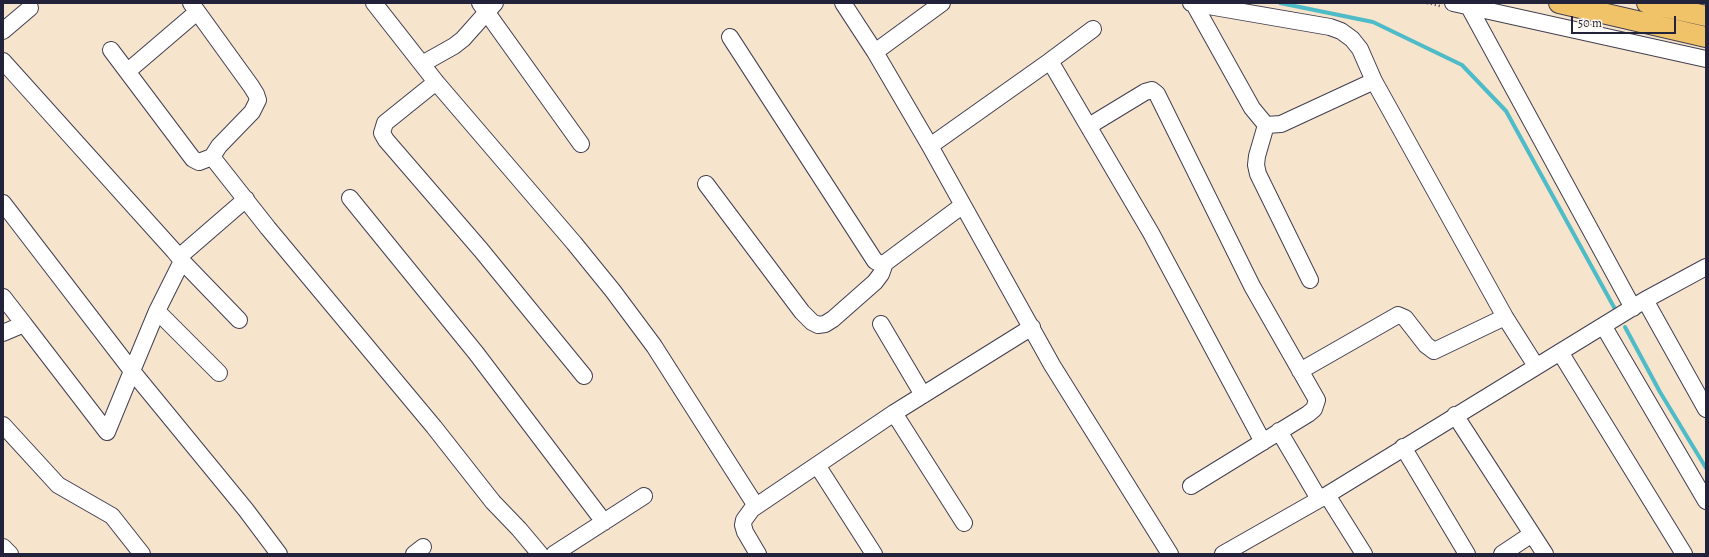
<!DOCTYPE html>
<style>
body{margin:0}
#map{position:relative;width:1709px;height:557px;overflow:hidden;background:#f6e4cc;font-family:Alegreya,serif}
canvas{display:block}
.frame{position:absolute;inset:0;border:4px solid #22223b;pointer-events:none}
.scale{position:absolute;left:1571px;top:16px;width:105px;height:18px;box-sizing:border-box;border:2px solid #22223b;border-top:0;padding-left:5px;font-size:12px;line-height:14px;white-space:nowrap;color:#22223b;-webkit-text-stroke:3px #fbf7ec;paint-order:stroke}
</style>
<div id="map">
<canvas width="1709" height="557"></canvas>
<div class="frame"></div>
<div class="scale">50 m</div>
</div>
<script>
const c = document.querySelector('canvas').getContext('2d');
c.lineJoin = 'round';
function poly(rows) {
  const path = new Path2D();
  for (const r of rows) {
    path.moveTo(r[0], r[1]);
    for (let i = 2; i < r.length; i += 2) path.lineTo(r[i], r[i + 1]);
  }
  return path;
}
function stroke(path, color, width, dash) {
  c.strokeStyle = color;
  c.lineWidth = width;
  c.lineCap = dash ? 'butt' : 'round';
  c.setLineDash(dash || []);
  c.stroke(path);
}
const stream = poly([
 [1280,3,1373,22,1462,65,1506,111,1615,309],
 [1625,327,1660,392,1706,468]
]);
const path = poly([
 [1427,3,1440,6]
]);
const minor = poly([
 [191,3,251,86,256,94,258,100,252,112,219,146,212,157,268,228,434,427,493,502,519,529,540,554],
 [374,3,436,82,574,243,613,291,654,346,756,506],
 [480,3,581,144],
 [843,3,875,52,930,146,1052,365,1170,554],
 [1191,3,1330,27,1341,31,1352,39,1360,49,1374,81,1505,317,1536,366],
 [1453,3,1706,59],
 [1194,4,1252,108,1266,125,1281,124,1374,81],
 [1469,7,1633,308],
 [3,31,30,8],
 [730,37,875,261,881,264,885,263,963,205],
 [111,50,193,159,199,162,212,157],
 [875,52,942,3],
 [3,61,174,251,182,261,157,311,132,371,3,203],
 [1050,61,1151,233,1263,442],
 [422,64,454,46,463,39,495,3],
 [128,71,197,12],
 [436,82,385,123,382,133,386,140,481,250,584,376],
 [1266,125,1257,156,1256,165,1258,174,1310,280],
 [1089,126,1145,92,1152,90,1157,94,1252,286,1317,400,1314,409,1308,414,1191,486],
 [930,146,1050,61,1093,29],
 [706,184,802,312,812,322,818,325,825,324,833,319,875,282,881,274,885,263],
 [350,198,476,353,604,522],
 [179,257,246,199],
 [182,261,239,320],
 [3,297,24,324],
 [1645,300,1706,409],
 [157,311,219,373],
 [881,324,923,395],
 [1604,327,1706,501],
 [3,333,24,324,107,432,132,371,246,510,279,554],
 [1560,352,1684,554],
 [1300,371,1398,315,1405,318,1426,345,1434,351,1505,317],
 [894,413,964,523],
 [1455,415,1545,554],
 [3,425,58,485,112,516,142,554],
 [1279,431,1319,499],
 [1403,447,1467,554],
 [817,465,874,554],
 [1327,495,1364,554],
 [3,547,10,554],
 [414,554,423,547],
 [554,554,644,496],
 [758,554,745,532,743,525,744,520,752,509,894,413,1032,327],
 [1223,554,1327,495,1645,300,1706,267],
 [1502,554,1532,534]
]);
const major = poly([
 [1559,3,1706,37],
 [1647,3,1706,16]
]);
stroke(stream, '#4ebbc8', 4);
stroke(minor, '#423f51', 18);
stroke(major, '#423f51', 22);
stroke(path, '#423f51', 2.5, [1, 3]);
stroke(minor, '#fff', 16);
stroke(major, '#f1c369', 20);
</script>
